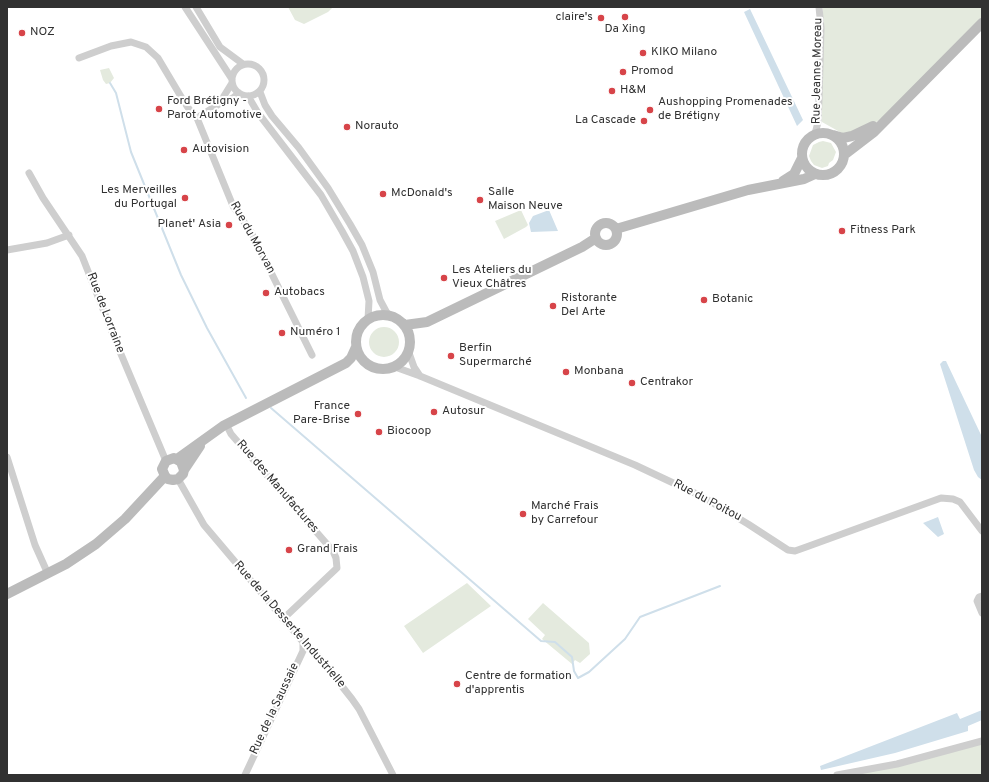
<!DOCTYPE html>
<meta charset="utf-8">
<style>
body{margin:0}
#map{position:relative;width:989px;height:782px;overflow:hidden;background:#fff;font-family:Overpass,sans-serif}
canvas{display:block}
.frame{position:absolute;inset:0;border:8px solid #313131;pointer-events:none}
</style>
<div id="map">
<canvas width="989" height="782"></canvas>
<div class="frame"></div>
</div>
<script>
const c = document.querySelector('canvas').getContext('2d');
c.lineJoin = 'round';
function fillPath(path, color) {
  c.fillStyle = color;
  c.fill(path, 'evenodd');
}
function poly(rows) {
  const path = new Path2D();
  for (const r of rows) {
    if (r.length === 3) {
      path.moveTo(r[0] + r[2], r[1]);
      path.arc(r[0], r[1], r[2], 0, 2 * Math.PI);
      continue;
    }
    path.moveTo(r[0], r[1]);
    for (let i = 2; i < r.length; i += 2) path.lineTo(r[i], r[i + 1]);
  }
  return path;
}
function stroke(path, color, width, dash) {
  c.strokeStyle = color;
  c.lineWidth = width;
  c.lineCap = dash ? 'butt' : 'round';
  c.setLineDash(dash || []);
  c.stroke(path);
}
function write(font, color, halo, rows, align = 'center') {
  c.font = font + ' Overpass,sans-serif';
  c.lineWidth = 4;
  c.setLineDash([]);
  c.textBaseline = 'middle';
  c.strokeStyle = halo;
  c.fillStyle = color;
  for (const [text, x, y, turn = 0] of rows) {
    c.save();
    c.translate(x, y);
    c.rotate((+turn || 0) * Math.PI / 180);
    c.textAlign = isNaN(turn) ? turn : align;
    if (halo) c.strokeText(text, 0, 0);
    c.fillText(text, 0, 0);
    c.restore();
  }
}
const green = poly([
 [288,7,333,7,328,12,304,24,295,20],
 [823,7,982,7,982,21,887,115,870,126,847,136,822,122,821,92],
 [109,68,114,78,110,83,106,84,103,80,100,70],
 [823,141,831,143,836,152,833,160,829,163,828,166,822,168,814,165,811,161,809,156,813,145,819,142],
 [521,210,528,225,526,227,504,239,495,221],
 [384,342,15],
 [467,583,491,606,423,653,404,626],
 [543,603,589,643,590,654,580,663,575,660,572,664,542,639,545,635,528,619],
 [982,741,982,775,834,775,897,764]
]);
const water = poly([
 [750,9,803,120,797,126,744,12],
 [549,210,558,231,531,232,529,223,533,216],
 [943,361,946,361,982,437,982,480,978,477,974,470,940,364],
 [938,517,944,534,938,537,923,523],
 [982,710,982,720,968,726,968,731,895,753,821,770,820,766,957,713,960,719]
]);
const stream = poly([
 [110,83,116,93,131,152,181,275,207,328,246,398],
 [271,408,541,641,555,642,572,657,574,671,578,678,589,672,625,639,640,617,720,586]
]);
const street = poly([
 [185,7,232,79],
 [196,7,220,47,243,64],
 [79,58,111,46,131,42,146,47,158,58,183,100,193,115,197,118,233,206,251,232,312,355],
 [248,80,16],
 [260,92,265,105,272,116,299,148,328,188,350,224,362,245,373,272,380,300,388,315],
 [248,96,258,113,321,195,342,231,353,251,363,277,369,301,368,319],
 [219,104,232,83],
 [197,118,219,104,233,98,239,93],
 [815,134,818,122,819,100,821,28,819,7],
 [29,173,43,198,82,256,118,347,166,461],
 [7,250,47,243,69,235],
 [409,353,414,367,420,376],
 [395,367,420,376,635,465,703,497,748,524,788,550,795,551,809,546,941,498,953,499,960,502,982,531],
 [226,424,231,434,333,551,336,558,337,568,283,619],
 [7,457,35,545,48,574],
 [178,479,204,525,303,642,318,656,352,699,359,709,393,775],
 [982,596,979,597,977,601,982,613],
 [245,775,303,651,303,642],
 [837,775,897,764,982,741]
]);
const secondary = poly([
 [823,154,21],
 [833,135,843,138,852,136,873,126],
 [844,155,874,132,982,23],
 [783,181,794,174,802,158],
 [606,234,11],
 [616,229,748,190,804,179,815,174],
 [383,342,27],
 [405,325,427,322,582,247,596,238],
 [177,459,223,426,346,363,351,358,356,347],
 [184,470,181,462,174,458,166,461,162,469,165,476,168,479,173,480,178,479,183,474,184,470,200,446],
 [7,594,66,564,96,544,125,519,165,476]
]);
const markers = [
 [625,17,4,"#d74449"],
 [601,18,4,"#d74449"],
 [22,33,4,"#d74449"],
 [643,53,4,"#d74449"],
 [623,72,4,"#d74449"],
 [612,91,4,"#d74449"],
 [159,109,4,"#d74449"],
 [650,110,4,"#d74449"],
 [644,121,4,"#d74449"],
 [347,127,4,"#d74449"],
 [184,150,4,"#d74449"],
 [383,194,4,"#d74449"],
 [185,198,4,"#d74449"],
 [480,200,4,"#d74449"],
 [229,225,4,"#d74449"],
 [842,231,4,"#d74449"],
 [444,278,4,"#d74449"],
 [266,293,4,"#d74449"],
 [704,300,4,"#d74449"],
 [553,306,4,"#d74449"],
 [282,333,4,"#d74449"],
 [451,356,4,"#d74449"],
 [566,372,4,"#d74449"],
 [632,383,4,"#d74449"],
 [434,412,4,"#d74449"],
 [358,414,4,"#d74449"],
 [379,432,4,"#d74449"],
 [523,514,4,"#d74449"],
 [289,550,4,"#d74449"],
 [457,684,4,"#d74449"]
];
const poiNames = [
 ["claire's",593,18,"right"],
 ["Da Xing",625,30,"center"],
 ["NOZ",30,33],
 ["KIKO Milano",651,53],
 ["Promod",631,72],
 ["H&M",620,91],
 ["Ford Brétigny -",167,102],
 ["Parot Automotive",167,116],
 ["Aushopping Promenades",658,103],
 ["de Brétigny",658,117],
 ["La Cascade",636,121,"right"],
 ["Norauto",355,127],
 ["Autovision",192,150],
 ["Les Merveilles",177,191,"right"],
 ["du Portugal",177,205,"right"],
 ["Salle",488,193],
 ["Maison Neuve",488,207],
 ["McDonald's",391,194],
 ["Planet' Asia",221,225,"right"],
 ["Fitness Park",850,231],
 ["Les Ateliers du",452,271],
 ["Vieux Châtres",452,285],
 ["Autobacs",274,293],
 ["Ristorante",561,299],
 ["Del Arte",561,313],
 ["Botanic",712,300],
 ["Numéro 1",290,333],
 ["Berfin",459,349],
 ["Supermarché",459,363],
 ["Monbana",574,372],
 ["Centrakor",640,383],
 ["France",350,407,"right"],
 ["Pare-Brise",350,421,"right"],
 ["Autosur",442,412],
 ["Biocoop",387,432],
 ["Marché Frais",531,507],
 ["by Carrefour",531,521],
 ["Grand Frais",297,550],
 ["Centre de formation",465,677],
 ["d'apprentis",465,691]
];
const streetNames = [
 ["Rue Jeanne Moreau",818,71,-89],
 ["Rue du Morvan",252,238,61],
 ["Rue de Lorraine",105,313,69],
 ["Rue des Manufactures",277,487,49],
 ["Rue du Poitou",707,501,28],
 ["Rue de la Desserte Industrielle",289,625,49],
 ["Rue de la Saussaie",275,709,-65]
];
fillPath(green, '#e4eade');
fillPath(water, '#cfdfea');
stroke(stream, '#cfdfea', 2);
stroke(street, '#cecece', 7);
stroke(secondary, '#bbb', 10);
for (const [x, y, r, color] of markers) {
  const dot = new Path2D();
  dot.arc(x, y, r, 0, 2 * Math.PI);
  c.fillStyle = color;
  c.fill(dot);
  stroke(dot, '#fff', 1.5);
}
write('12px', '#313131', '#fff', poiNames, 'left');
write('12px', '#313131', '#fff', streetNames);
</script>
